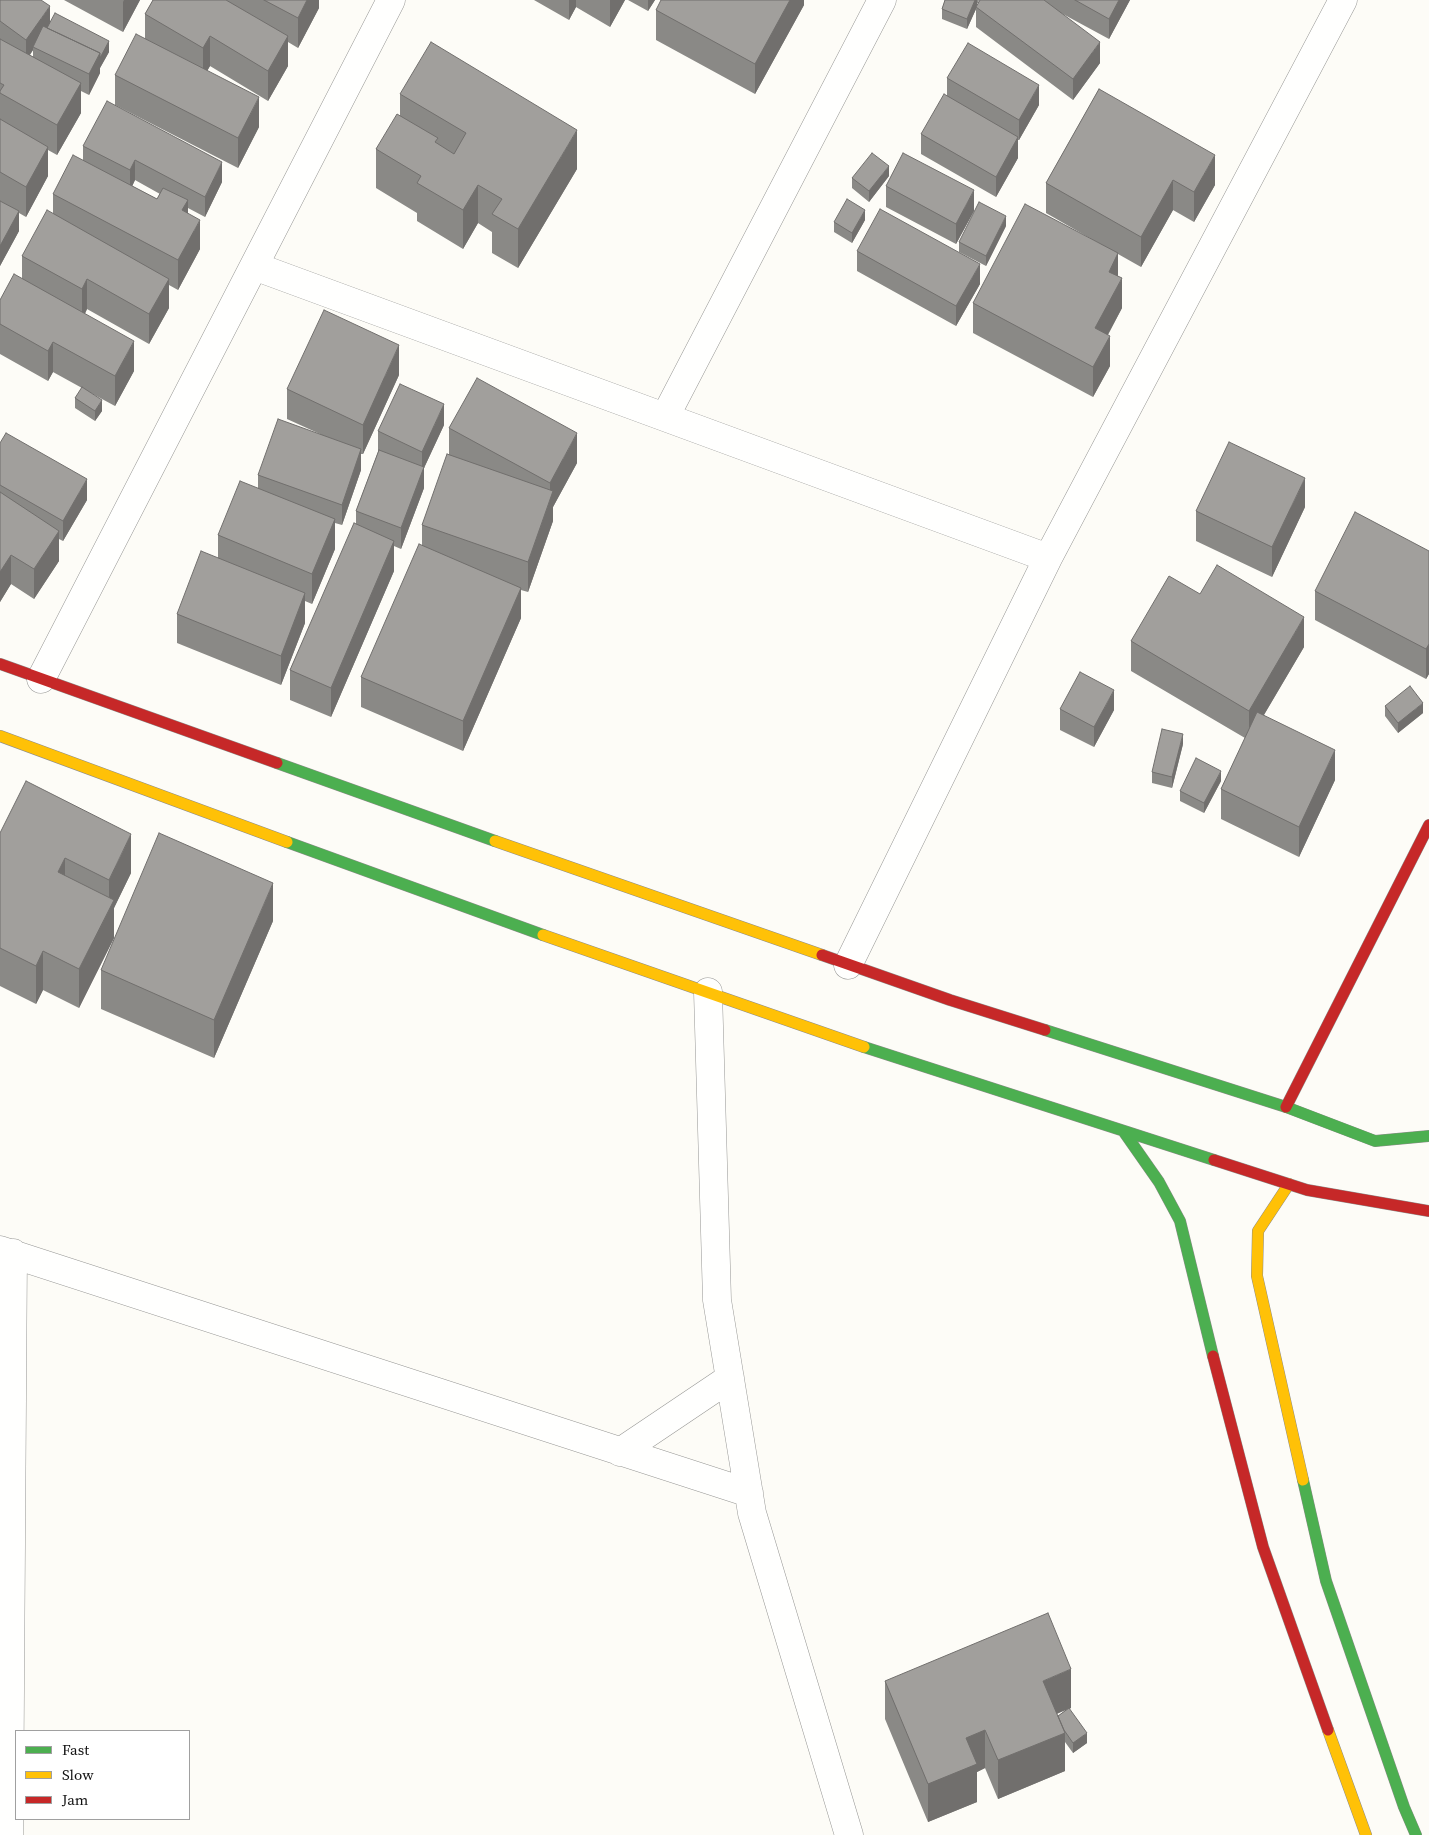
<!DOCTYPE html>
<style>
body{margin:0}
#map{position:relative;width:1429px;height:1835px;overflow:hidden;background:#fdfcf7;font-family:"Source Serif 4",serif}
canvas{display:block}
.legend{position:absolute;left:15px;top:1730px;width:175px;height:90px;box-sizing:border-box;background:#fff;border:1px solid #a0a0a0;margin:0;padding:6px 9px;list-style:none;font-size:15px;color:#111}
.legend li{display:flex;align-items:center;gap:10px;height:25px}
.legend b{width:25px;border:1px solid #a0a0a0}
</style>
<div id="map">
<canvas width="1429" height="1835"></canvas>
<ul class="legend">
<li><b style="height:6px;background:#4caf50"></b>Fast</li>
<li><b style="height:6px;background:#ffc107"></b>Slow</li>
<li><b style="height:6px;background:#c62828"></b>Jam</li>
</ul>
</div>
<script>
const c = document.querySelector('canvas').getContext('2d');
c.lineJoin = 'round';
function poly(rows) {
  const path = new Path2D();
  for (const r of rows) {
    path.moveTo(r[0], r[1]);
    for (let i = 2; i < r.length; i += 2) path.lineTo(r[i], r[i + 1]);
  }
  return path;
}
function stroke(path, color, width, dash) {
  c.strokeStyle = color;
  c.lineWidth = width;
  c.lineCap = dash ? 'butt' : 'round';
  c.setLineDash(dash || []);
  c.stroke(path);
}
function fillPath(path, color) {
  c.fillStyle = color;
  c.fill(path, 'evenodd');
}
const street = poly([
 [254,266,1048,558],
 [665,417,882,0],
 [41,679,391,0],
 [848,965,1048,558,1343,0],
 [708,992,717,1300,752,1513,849,1835],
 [0,1250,749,1493],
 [620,1452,730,1378],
 [9,1835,13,1253]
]);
const fast = poly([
 [277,763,495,841],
 [287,842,543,935],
 [1045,1030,1286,1107,1375,1141,1429,1136],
 [864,1047,1214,1160],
 [1124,1132,1159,1182,1180,1221,1213,1356],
 [1303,1480,1326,1581,1404,1807,1416,1835]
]);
const slow = poly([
 [0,736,287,842],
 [495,841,822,955],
 [543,935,864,1047],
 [1289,1184,1258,1231,1257,1276,1303,1480],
 [1328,1730,1366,1835]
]);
const jam = poly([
 [0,664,277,763],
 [822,955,950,1000,1045,1030],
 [1286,1107,1429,825],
 [1214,1160,1307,1190,1429,1211],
 [1213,1356,1263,1547,1328,1730]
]);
const wall = poly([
 [0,0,50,23,109,52,100,68,100,73,89,95,81,91,81,113,57,155,48,150,48,176,26,217,19,213,19,231,0,266],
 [33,50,33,57,30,55],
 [64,0,140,0,123,32],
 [153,0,319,0,319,8,298,48,288,42,288,66,268,101,210,66,207,71,259,127,238,168,115,105,115,75,145,38,145,14],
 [534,0,625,0,610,27,576,7,569,20],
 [628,0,655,0,648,11],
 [804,0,804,5,755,94,656,40,656,10],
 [945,0,979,0,978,3,977,3,977,5,980,0,1130,0,1109,39,1061,13,1100,63,1073,100,976,27,976,9,967,29,942,19,942,9],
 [947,78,1039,105,1019,140,1018,140,1018,158,996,197,921,154,921,134,947,96],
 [1099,89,1215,185,1194,222,1173,210,1141,267,1118,254,1118,276,1122,308,1108,335,1110,366,1093,397,973,333,973,303,1100,244,1046,213,1046,183],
 [400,94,577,169,518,268,492,253,492,232,478,223,463,249,417,221,417,213,376,188,376,149,400,116],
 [83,146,222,182,205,217,188,208,188,213,200,249,178,290,169,285,169,308,149,344,87,309,85,314,134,371,115,406,89,392,102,411,95,421,75,408,75,398,82,388,53,372,48,381,0,354,0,300,22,278,22,256,53,214,53,194,83,161],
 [135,180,160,194,157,199,132,186],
 [889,176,869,202,852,188,852,178],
 [886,186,974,211,956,244,886,207],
 [865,220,852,243,834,232,834,222],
 [1006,226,986,266,959,252,959,242],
 [857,251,980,284,956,326,857,271],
 [399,375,363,454,361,454,361,470,342,525,335,523,335,549,312,604,305,601,305,623,281,685,177,643,177,614,218,558,218,535,258,488,258,475,320,434,287,419,287,389],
 [444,425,424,468,424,488,401,549,394,546,394,571,331,717,290,700,290,670,356,524,356,511,378,452,378,431],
 [449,428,577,463,553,507,553,521,528,592,521,590,521,618,463,751,361,707,361,677,422,545,422,525,449,454],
 [0,443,87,500,63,541,59,539,59,561,34,599,11,584,0,602],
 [1305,507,1272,577,1196,541,1196,511],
 [1429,551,1429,674,1426,679,1315,620,1315,591],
 [1200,594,1304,647,1264,715,1335,780,1299,857,1221,819,1221,789,1245,738,1131,671,1131,641],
 [1385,706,1423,713,1398,733,1385,716],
 [1060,709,1114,710,1094,747,1060,730],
 [1183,744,1172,788,1152,783,1152,772],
 [1221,781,1204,813,1180,801,1180,791],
 [0,833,131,873,114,908,114,938,79,1008,43,990,36,1004,0,986],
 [273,921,214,1058,101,1009,101,970],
 [885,1681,1071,1708,1069,1709,1087,1743,1073,1753,1065,1742,1065,1771,998,1799,985,1768,977,1772,977,1802,928,1822,885,1719],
 [1067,1709,1058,1716,1057,1714]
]);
const shadedWall = poly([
 [124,0,140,0,123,32,123,2],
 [307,0,319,0,319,8,298,48,298,18],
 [569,0,576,0,576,7,569,20],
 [610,0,625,0,610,27],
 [648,0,655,0,648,11],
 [790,0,804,0,804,5,755,94,755,64],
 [975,0,977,0,977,5,976,7,976,9,967,29,967,19],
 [1119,0,1130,0,1109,39,1109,19],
 [50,6,50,27,33,47,33,50,26,60,26,40],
 [210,36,210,66,203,78,203,48],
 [288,36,288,66,268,101,268,71],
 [109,41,109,52,100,68,100,73,89,95,89,74,100,53],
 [1100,42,1100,63,1073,100,1073,79],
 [81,83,81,113,57,155,57,125],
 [1039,85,1039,105,1019,140,1019,120],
 [259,97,259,127,238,168,238,138],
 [577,130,577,169,518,268,518,229],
 [1018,137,1018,158,996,197,996,177],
 [48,147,48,176,26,217,26,187],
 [1215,155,1215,185,1194,222,1194,192],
 [135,160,135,180,130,191,130,170],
 [222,162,222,182,205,217,205,197],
 [889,166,889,176,869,202,869,191],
 [1173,180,1173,210,1141,267,1141,237],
 [478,185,478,223,463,249,463,210],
 [974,190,974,211,956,244,956,224],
 [188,200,188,230,182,210],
 [865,210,865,220,852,243,852,233],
 [19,211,19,231,0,266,0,246],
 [1006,216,1006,226,986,266,986,256],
 [200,220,200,249,178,290,178,260],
 [1118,253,1118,283,1109,272],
 [980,264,980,284,956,326,956,306],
 [1122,278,1122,308,1095,358,1095,328],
 [87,279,87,309,82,319,82,289],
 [169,279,169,308,149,344,149,314],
 [1110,336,1110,366,1093,397,1093,367],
 [134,341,134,371,115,406,115,376],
 [53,342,53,372,48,381,48,351],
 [399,345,399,375,363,454,363,425],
 [102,400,102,411,95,421,95,411],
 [444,404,444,425,424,468,424,488,401,549,401,528,422,472,422,452],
 [577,433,577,463,553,507,553,521,528,592,528,562,550,500,550,483],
 [361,449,361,470,342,525,342,505],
 [1305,478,1305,507,1272,577,1272,547],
 [87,479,87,500,63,541,63,521],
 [335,519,335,549,312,604,312,574],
 [59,531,59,561,34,599,34,569],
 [394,541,394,571,331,717,331,688],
 [11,555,11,584,0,602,0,572],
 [521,588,521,618,463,751,463,721],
 [305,593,305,623,281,685,281,656],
 [1304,617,1304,647,1249,740,1249,711],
 [1429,644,1429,674,1426,679,1426,649],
 [1114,690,1114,710,1094,747,1094,727],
 [1423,703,1423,713,1398,733,1398,723],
 [1183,734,1183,744,1172,788,1172,777],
 [1335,750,1335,780,1299,857,1299,827],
 [1221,771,1221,781,1204,813,1204,803],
 [131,834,131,873,114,908,114,938,79,1008,79,969,109,910,109,880],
 [65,858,65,896,58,872],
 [273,883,273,921,214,1058,214,1020],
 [43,951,43,990,36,1004,36,966],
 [1071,1669,1071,1708,1043,1719,1043,1681],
 [985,1730,985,1768,977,1772,977,1802,928,1822,928,1784,966,1738],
 [1065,1733,1065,1771,998,1799,998,1760],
 [1087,1733,1087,1743,1073,1753,1073,1743]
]);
const building = poly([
 [0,0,41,0,50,6,26,40,0,21,0,0],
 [153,0,226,0,288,36,268,71,210,36,203,48,145,14,153,0],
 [264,0,307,0,298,18,264,0],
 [661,0,790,0,755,64,656,10,661,0],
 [945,0,975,0,967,19,942,9,945,0],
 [980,0,1044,0,1100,42,1073,79,976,7,980,0],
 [1075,0,1119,0,1109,19,1075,0],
 [55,13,109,41,100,58,100,53,47,28,55,13],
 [43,26,100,53,89,74,33,47,43,26],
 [136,34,259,97,238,138,115,75,136,34],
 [0,39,81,83,57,125,0,93,0,91,4,85,0,83,0,39],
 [431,42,577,130,518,229,492,214,502,199,478,185,463,210,417,183,421,176,376,149,397,114,438,138,435,142,454,154,466,133,400,94,431,42],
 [968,43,1039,85,1019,120,947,78,968,43],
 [1099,89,1215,155,1194,192,1173,180,1141,237,1046,183,1099,89],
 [944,94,1018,137,996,177,921,134,944,94],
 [107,101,222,162,205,197,135,160,130,170,83,146,107,101],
 [0,119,48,147,26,187,0,172,0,119],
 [872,153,889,166,869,191,852,178,872,153],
 [903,153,974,190,956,224,886,186,903,153],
 [73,155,157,199,163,188,188,200,182,210,200,220,178,260,53,194,73,155],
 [847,199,865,210,852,233,834,222,847,199],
 [0,201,19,211,0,246,0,201],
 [979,202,1006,216,986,256,959,242,979,202],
 [1025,204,1118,253,1109,272,1122,278,1095,328,1110,336,1093,367,973,303,1025,204],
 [880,209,980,264,956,306,857,251,880,209],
 [47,210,169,279,149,314,87,279,82,289,22,256,47,210],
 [14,274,134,341,115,376,53,342,48,351,0,324,0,300,14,274],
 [324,310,399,345,363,425,287,389,324,310],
 [477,378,577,433,550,483,449,428,477,378],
 [400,384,444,404,422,452,378,431,400,384],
 [82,387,102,400,95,411,75,398,82,387],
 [278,419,361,449,342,505,258,475,278,419],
 [6,433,87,479,63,521,0,485,0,443,6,433],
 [1229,442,1305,478,1272,547,1196,511,1229,442],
 [379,450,424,467,401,528,356,511,379,450],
 [447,454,553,491,528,562,422,525,447,454],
 [240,481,335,519,312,574,218,535,240,481],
 [0,492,59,531,34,569,11,555,0,572,0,492],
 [1355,512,1429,551,1429,644,1426,649,1315,591,1355,512],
 [354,523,394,541,331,688,290,670,354,523],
 [419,544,521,588,463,721,361,677,419,544],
 [201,551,305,593,281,656,177,614,201,551],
 [1217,565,1304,617,1249,711,1131,641,1169,576,1200,594,1217,565],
 [1080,672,1114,690,1094,727,1060,709,1080,672],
 [1410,686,1423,703,1398,723,1385,706,1410,686],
 [1257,712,1335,750,1299,827,1221,789,1257,712],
 [1162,729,1183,734,1172,777,1152,772,1162,729],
 [1196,758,1221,771,1204,803,1180,791,1196,758],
 [26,781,131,834,109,880,65,858,58,872,114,900,79,969,43,951,36,966,0,948,0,833,26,781],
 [159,833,273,883,214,1020,101,970,159,833],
 [1048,1613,1071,1669,1043,1681,1065,1733,998,1760,985,1730,966,1738,977,1764,928,1784,885,1681,1048,1613],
 [1069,1708,1087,1733,1073,1743,1064,1730,1058,1716,1069,1708]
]);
stroke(street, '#979795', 29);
stroke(fast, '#8e8d8b', 12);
stroke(slow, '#8e8d8b', 12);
stroke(jam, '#8e8d8b', 12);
stroke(street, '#fffffe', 28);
stroke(fast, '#4caf50', 11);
stroke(slow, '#ffc107', 11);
stroke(jam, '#c62828', 11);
fillPath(wall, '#8a8986');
fillPath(shadedWall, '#716f6d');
fillPath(building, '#a19f9c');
stroke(building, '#716f6d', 1);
</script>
